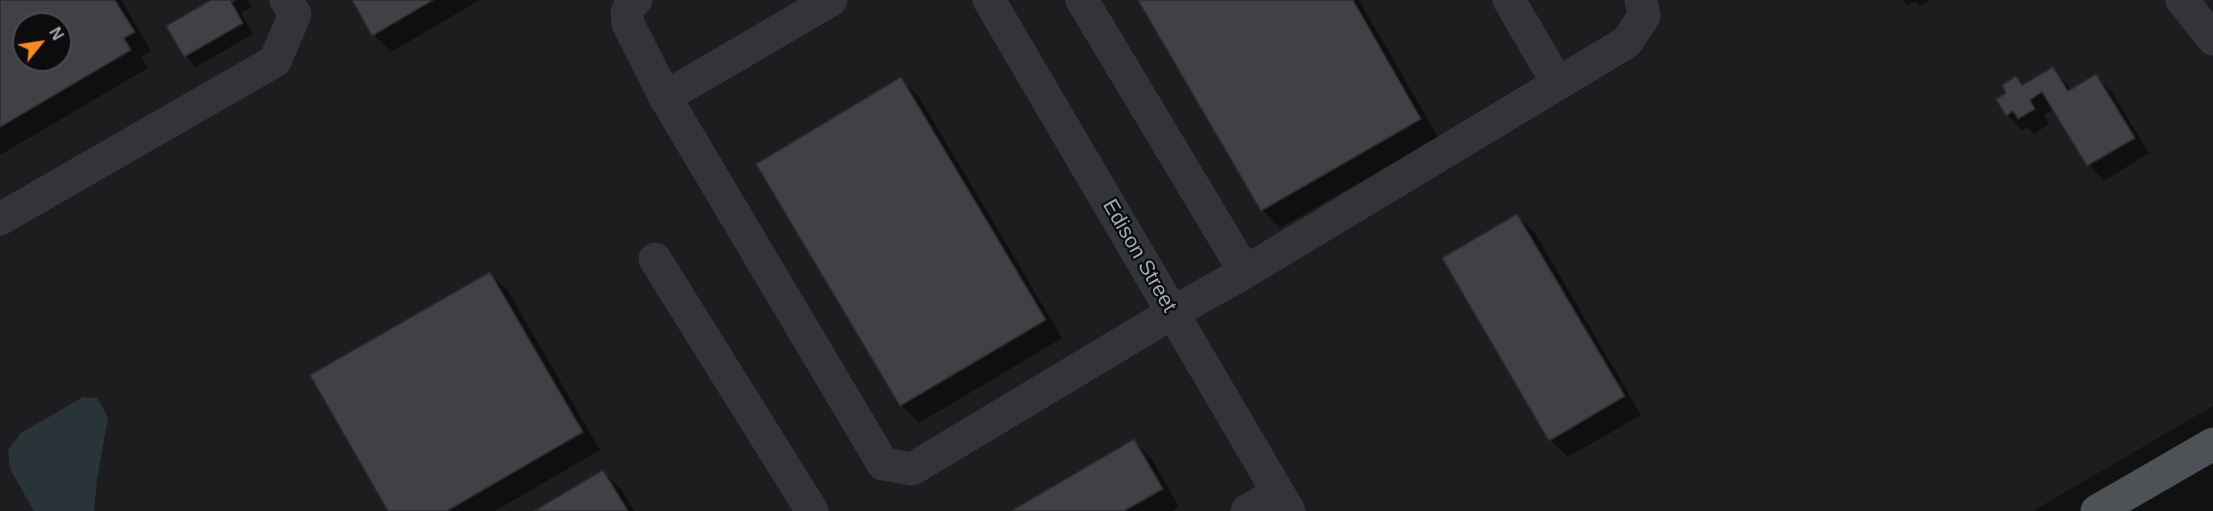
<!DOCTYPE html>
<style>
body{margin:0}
#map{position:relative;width:2213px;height:511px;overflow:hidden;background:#111112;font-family:Arial,sans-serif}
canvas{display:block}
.north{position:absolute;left:12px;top:12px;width:60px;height:60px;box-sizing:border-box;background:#0c0c0d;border:2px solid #484b50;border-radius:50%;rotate:60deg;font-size:16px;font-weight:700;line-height:24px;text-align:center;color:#a2aab4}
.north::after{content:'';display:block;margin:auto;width:21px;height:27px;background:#f68825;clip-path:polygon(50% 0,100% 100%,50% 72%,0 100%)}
</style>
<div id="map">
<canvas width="2213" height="511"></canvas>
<div class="north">N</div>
</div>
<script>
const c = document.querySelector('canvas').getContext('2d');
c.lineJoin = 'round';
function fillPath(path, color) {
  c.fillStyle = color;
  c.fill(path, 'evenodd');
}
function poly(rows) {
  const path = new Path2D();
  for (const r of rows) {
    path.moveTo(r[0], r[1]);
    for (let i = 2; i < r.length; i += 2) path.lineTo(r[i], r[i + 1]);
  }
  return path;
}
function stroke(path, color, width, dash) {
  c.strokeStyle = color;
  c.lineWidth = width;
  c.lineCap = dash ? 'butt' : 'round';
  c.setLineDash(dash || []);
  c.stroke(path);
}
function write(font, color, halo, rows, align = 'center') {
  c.font = font + ' Arial,sans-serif';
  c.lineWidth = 4.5;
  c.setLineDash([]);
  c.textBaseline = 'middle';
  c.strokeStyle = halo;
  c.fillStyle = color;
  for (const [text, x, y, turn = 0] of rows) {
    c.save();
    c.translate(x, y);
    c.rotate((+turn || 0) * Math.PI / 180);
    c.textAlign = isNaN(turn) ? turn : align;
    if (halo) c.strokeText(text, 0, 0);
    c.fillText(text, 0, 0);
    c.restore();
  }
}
const built = poly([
 [0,0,2213,0,2213,406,2033,511,0,511],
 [24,24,60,24,60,60,24,60]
]);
const water = poly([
 [83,397,97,398,108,417,97,480,94,511,34,511,10,469,8,450,21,433]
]);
const shadow = poly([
 [0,0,121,0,151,51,141,57,148,68,0,155],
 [24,24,60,24,60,60,24,60],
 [214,0,248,0,252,7,241,13,253,34,196,67,185,56],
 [353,0,480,0,391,52,374,35],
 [1140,0,1359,0,1438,137,1280,228,1262,210],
 [1903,0,1929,0,1920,6,1915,1,1908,5],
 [2053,69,2072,91,2096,76,2111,91,2149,153,2104,181,2089,165,2054,109,2044,115,2049,124,2034,134,2027,127,2022,130,2007,115,2008,93,2016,78,2023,86],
 [901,79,919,97,1062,338,919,423,901,405],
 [1517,216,1535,233,1641,415,1568,457,1550,440],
 [490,273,508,291,600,450,495,511,390,511],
 [1134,441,1152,459,1179,507,1172,511,1014,511],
 [603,472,621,489,634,511,537,511]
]);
const building = poly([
 [0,0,115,0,135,32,124,38,131,50,0,127,0,0],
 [24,24,60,24,60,60,24,60,24,24],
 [211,0,235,0,231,2,243,23,184,57,166,26,211,0],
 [352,0,433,0,372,36,352,0],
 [1138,0,1353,0,1421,119,1261,211,1138,0],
 [2053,67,2068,91,2096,74,2135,138,2087,166,2042,92,2030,100,2035,109,2018,119,2013,111,2006,116,1996,99,2006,93,2002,85,2016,76,2022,85,2053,67],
 [901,77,1046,320,900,406,756,164,901,77],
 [1517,214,1625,396,1549,441,1442,258,1517,214],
 [490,272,583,432,447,511,388,511,310,375,490,272],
 [1134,439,1163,489,1124,511,1011,511,1134,439],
 [603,470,628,511,534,511,603,470]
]);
const minor = poly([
 [636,0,631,3,627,12,628,24,665,97],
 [831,0,665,97,883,464,912,469,1172,313,1245,272,1082,0],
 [989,0,1289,511],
 [1509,0,1558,84],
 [2182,0,2213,39],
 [0,219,275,61,295,14,286,0],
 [655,259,812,511],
 [1245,272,1627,42,1644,16,1641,0],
 [1247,511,1278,492]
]);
const major = poly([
 [2097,511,2213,444]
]);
const streetNames = [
 ["Edison Street",1139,256,60]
];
fillPath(built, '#1d1d1f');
fillPath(water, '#293438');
fillPath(shadow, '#0007');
fillPath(building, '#404145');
stroke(building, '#2b2b2e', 1.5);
stroke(minor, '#323437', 33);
stroke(major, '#4e5156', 33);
write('21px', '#a2aab4', '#0c0c0d', streetNames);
</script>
